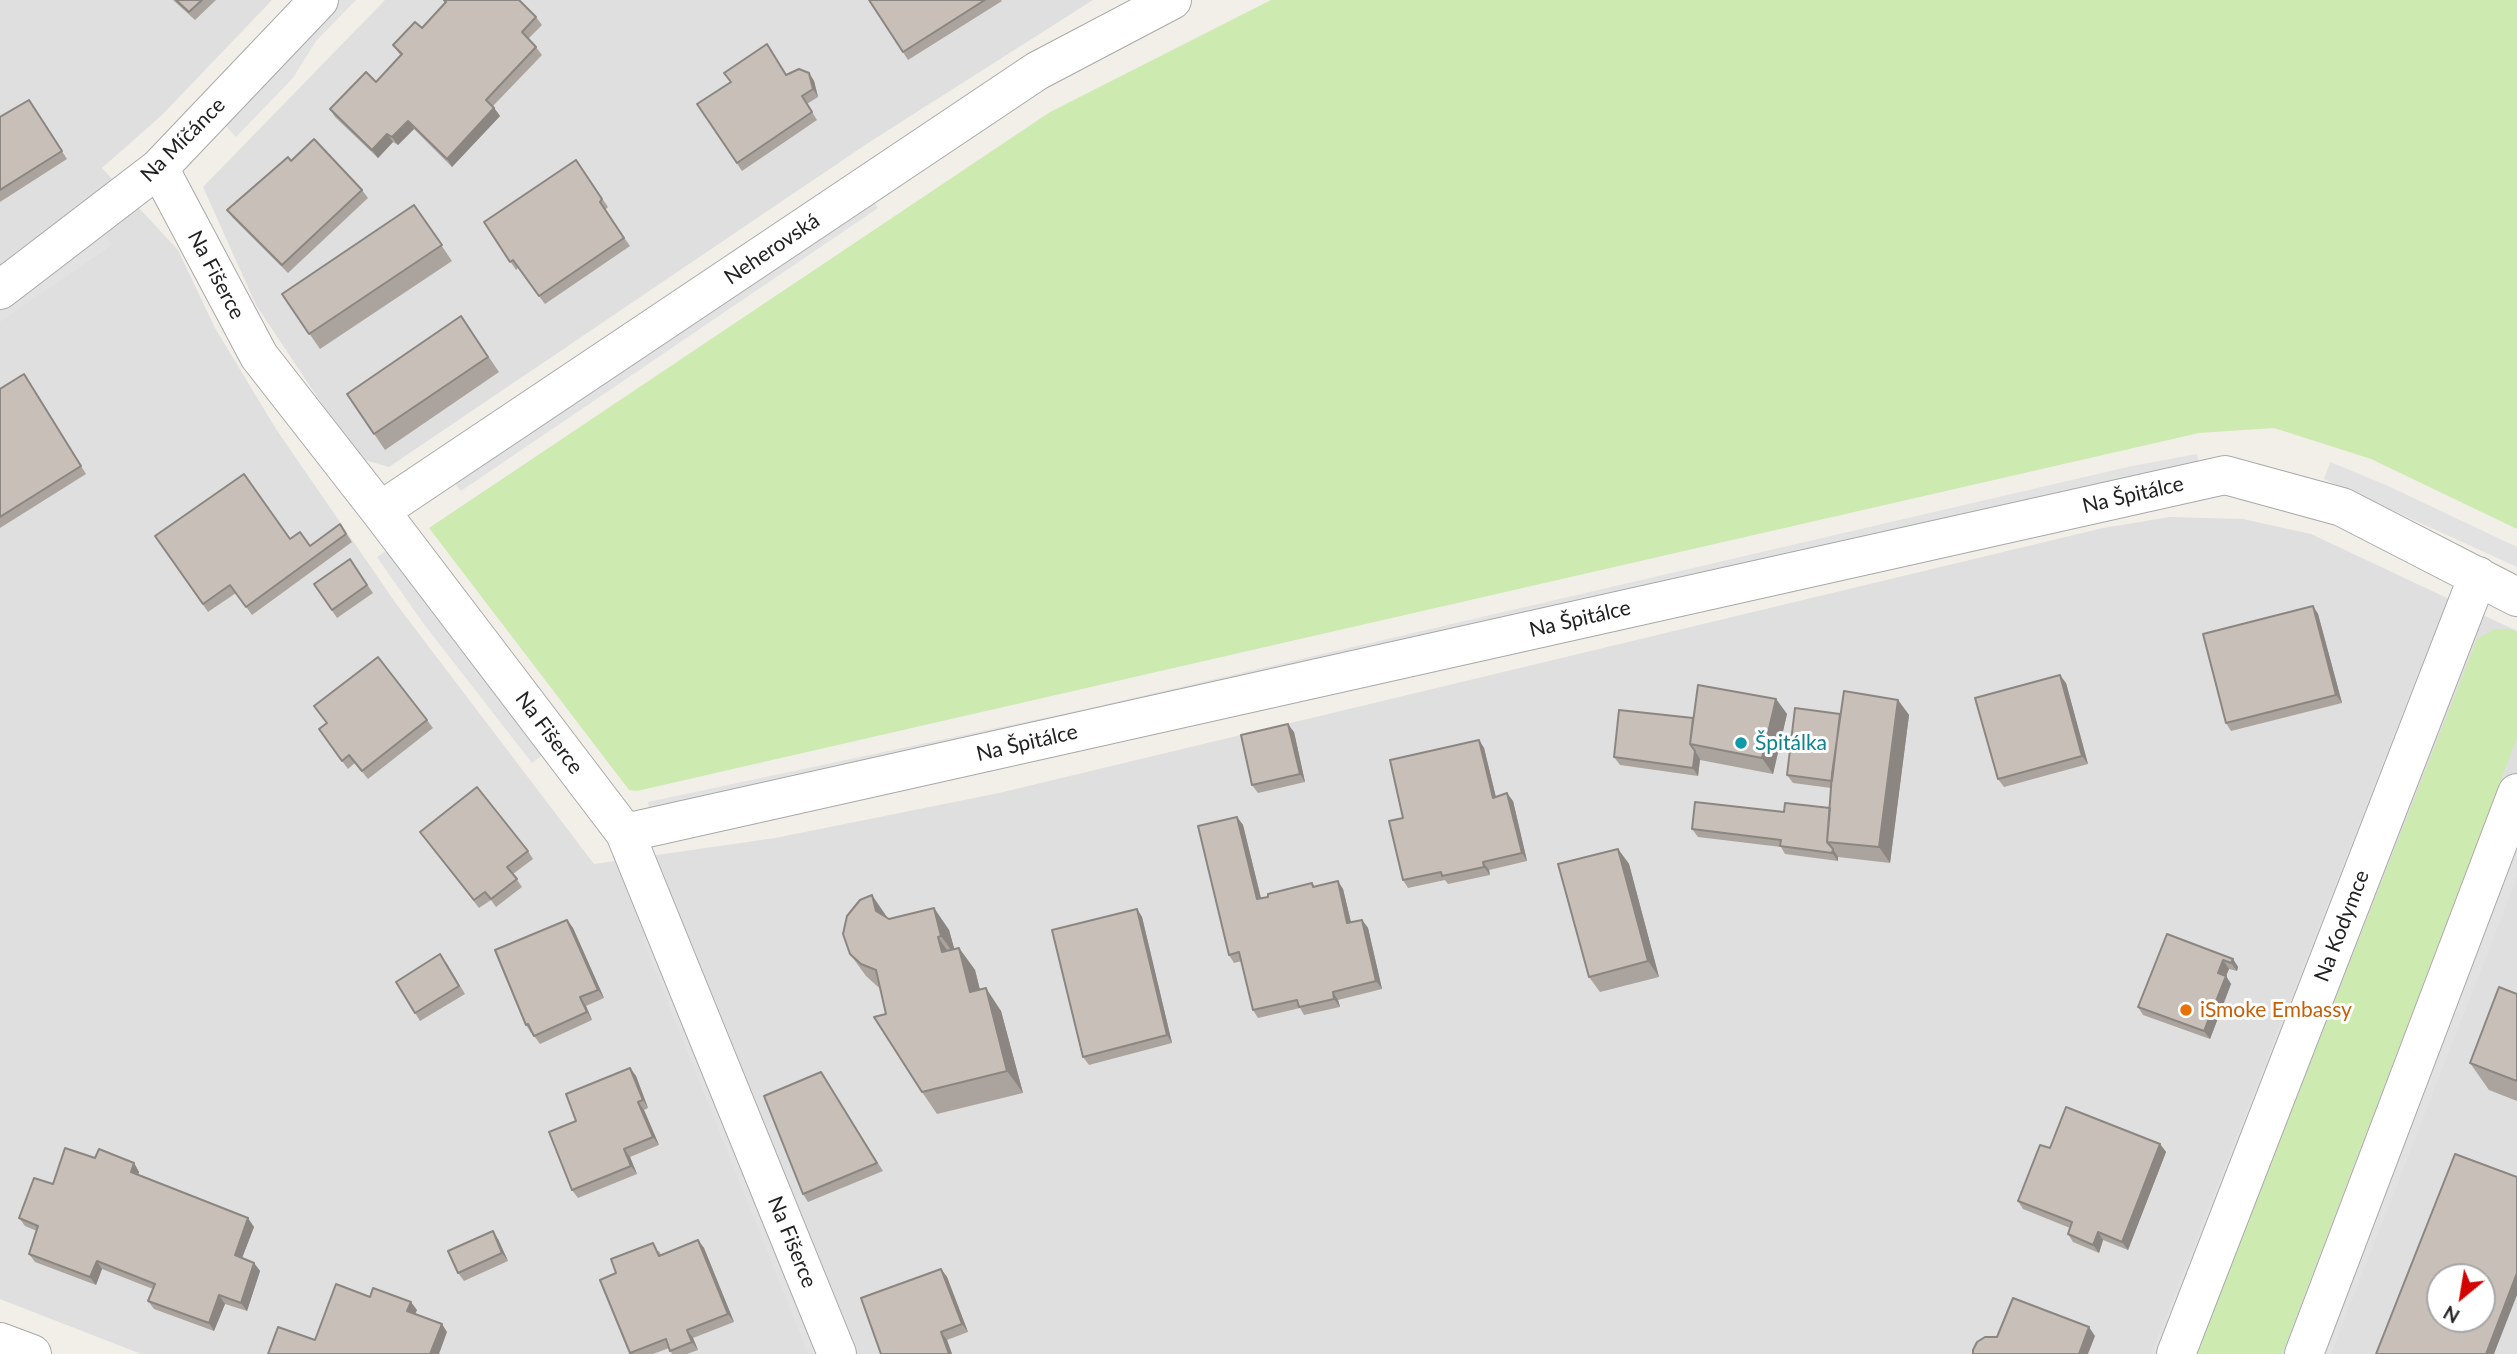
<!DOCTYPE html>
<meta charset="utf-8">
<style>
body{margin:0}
#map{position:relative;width:2517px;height:1354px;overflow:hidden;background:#f2efe9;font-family:Lato,sans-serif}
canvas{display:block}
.north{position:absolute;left:2426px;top:1263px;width:70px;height:70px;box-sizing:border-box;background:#fff;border:2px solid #a7a7a7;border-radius:50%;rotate:210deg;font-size:19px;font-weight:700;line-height:28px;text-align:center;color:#222}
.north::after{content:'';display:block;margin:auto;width:24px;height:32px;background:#d40000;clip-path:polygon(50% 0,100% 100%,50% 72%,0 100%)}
</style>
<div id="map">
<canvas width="2517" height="1354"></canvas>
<div class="north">N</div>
</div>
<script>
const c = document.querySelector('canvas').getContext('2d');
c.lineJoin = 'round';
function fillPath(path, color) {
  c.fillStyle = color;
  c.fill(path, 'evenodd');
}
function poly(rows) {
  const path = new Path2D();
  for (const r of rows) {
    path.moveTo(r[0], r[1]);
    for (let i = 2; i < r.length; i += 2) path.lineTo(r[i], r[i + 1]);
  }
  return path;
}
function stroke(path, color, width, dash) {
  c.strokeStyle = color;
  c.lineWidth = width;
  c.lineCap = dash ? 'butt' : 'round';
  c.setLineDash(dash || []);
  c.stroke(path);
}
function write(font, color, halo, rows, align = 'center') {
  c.font = font + ' Lato,sans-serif';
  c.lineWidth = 6;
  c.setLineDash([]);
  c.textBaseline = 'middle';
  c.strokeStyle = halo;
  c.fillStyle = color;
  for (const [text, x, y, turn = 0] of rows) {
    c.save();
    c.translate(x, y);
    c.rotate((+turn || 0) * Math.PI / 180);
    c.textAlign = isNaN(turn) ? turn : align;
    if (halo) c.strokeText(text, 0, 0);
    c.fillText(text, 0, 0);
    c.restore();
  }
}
const residential = poly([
 [0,0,272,0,162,115,102,168,178,250,215,328,276,429,397,605,594,864,775,838,999,793,2103,528,2170,517,2243,519,2311,534,2517,631,2517,1354,141,1354,0,1299],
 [2440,1277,2482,1277,2482,1319,2440,1319],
 [385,0,1093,0,868,143,389,467,358,458,256,305,203,187]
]);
const grass = poly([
 [1271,0,2517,0,2517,529,2371,459,2274,428,2199,433,637,791,629,790,429,528,1050,112],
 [2494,629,2508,629,2517,631,2517,738,2282,1354,2196,1354,2477,639]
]);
const parking = poly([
 [334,0,356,0,316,41,293,78,236,137,225,125],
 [868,194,878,208,461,491,451,478],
 [102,231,112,245,0,322,0,302],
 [2197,454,2200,471,651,819,648,802,1086,709,2132,466],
 [2330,462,2386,485,2517,547,2517,567,2324,479],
 [390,548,545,753,532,763,423,623,377,557],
 [2418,672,2433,678,2169,1354,2151,1354],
 [2517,833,2517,878,2331,1354,2314,1354],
 [656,931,825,1354,808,1354,642,938]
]);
const minor = poly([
 [159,168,259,356,380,511,625,833,837,1354],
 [0,290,159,168,319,0],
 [380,511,1037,71,1172,0],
 [625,833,2225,475,2342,507,2517,597],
 [0,1342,32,1354],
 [2176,1354,2478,576],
 [2304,1354,2517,793]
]);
const wall = poly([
 [173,0,216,0,195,20],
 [443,0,519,0,536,17,542,25,528,39,536,47,542,55,493,106,500,116,452,167,414,129,398,145,393,142,378,158,335,117,330,109,376,82,401,56,393,45,422,28,445,3],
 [869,0,1001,0,1002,1,908,60],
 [809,73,814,81,818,97,807,104,817,120,742,171,697,104,787,75],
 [29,100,67,159,0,202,0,117],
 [576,160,608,207,605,210,630,246,545,304,518,268,516,270,484,222],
 [291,161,362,190,368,198,288,273,233,218,227,210],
 [414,205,452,261,320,349,282,294],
 [461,316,499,372,385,450,347,394],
 [29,382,86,474,0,528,0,389],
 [340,524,352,542,252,615,236,593,208,612,155,536,290,539,310,546],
 [350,559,373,593,337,618,314,584],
 [2313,606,2318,614,2342,703,2231,731,2226,723],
 [2066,683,2088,764,2004,787,1998,779],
 [1776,699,1787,714,1773,774,1700,760,1698,776,1620,765,1614,757],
 [1898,700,1909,715,1890,863,1838,857,1838,861,1785,854,1781,847,1698,837,1692,829,1784,812,1830,808,1831,788,1793,783,1787,775,1840,714],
 [427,720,433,728,368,779,355,763,348,769,324,737],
 [1294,732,1305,782,1258,793,1252,785],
 [1479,740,1484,748,1496,797,1513,801,1527,861,1489,870,1490,875,1448,884,1445,880,1408,888,1403,880,1403,818],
 [1237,817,1243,825,1261,898,1315,886,1343,889,1351,922,1362,920,1368,928,1382,989,1338,1000,1340,1007,1304,1015,1300,1008,1258,1018,1253,1010,1242,961,1234,963,1229,955],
 [426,840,528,851,533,859,513,874,522,887,496,907,491,900,479,908],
 [1618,849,1629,864,1659,977,1600,992,1589,977],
 [934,908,949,930,954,949,959,948,975,970,980,990,1001,1011,1023,1093,937,1114,922,1092,886,1014,880,988,877,986,866,976,850,954,887,917,889,919],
 [1137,909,1142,917,1172,1043,1089,1065,1083,1057],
 [567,920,573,928,604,998,586,1006,592,1020,540,1044,532,1033,531,1033,526,1025],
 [2167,934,2233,959,2238,967,2237,971,2229,969,2226,976,2231,984,2210,1039,2143,1015,2138,1007],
 [446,962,465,994,420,1021,415,1013],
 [2517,994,2517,1101,2489,1090,2470,1063],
 [630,1068,636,1076,648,1108,644,1110,659,1145,630,1157,637,1174,578,1198,572,1190,576,1121],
 [821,1072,883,1171,808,1202,803,1194],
 [2160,1144,2166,1152,2128,1250,2103,1240,2099,1253,2073,1242,2068,1234,2070,1228,2023,1209,2018,1201,2050,1148],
 [95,1158,134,1163,139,1172,138,1175,254,1227,242,1258,254,1263,260,1271,247,1311,225,1304,214,1331,154,1309,148,1301,153,1289,102,1269,96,1285,35,1262,29,1254,37,1231,25,1226,19,1218,53,1184],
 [498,1239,508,1261,464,1281,458,1273],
 [698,1240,704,1248,734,1322,693,1338,698,1350,687,1354,672,1354,669,1348,653,1354,631,1354,600,1280,616,1273,659,1251,661,1255],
 [941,1269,947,1277,968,1332,947,1340,952,1354,881,1354]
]);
const shadedWall = poly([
 [809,73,814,81,818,97,813,89],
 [494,108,500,116,452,167,447,159],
 [408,121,414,129,398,145,392,137],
 [387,134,393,142,378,158,372,150],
 [2313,606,2318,614,2342,703,2336,695],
 [2060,675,2066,683,2088,764,2082,756],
 [1776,699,1787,714,1773,774,1762,758],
 [1898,700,1909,715,1890,863,1879,847],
 [1288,724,1294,732,1305,782,1300,774],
 [1479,740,1484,748,1498,806,1493,798],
 [1695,751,1700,759,1698,776,1693,768],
 [1507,793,1513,801,1527,861,1522,853],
 [1237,817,1243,825,1263,907,1257,899],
 [1618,849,1629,864,1659,977,1648,961],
 [1833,849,1838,857,1838,861,1832,853],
 [1483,862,1489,870,1490,875,1484,867],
 [1338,881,1343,889,1353,931,1347,923],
 [872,895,887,917,891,933,876,911],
 [934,908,949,930,957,958,941,936],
 [1137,909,1142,917,1172,1043,1167,1035],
 [567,920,573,928,604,998,598,990],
 [1362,920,1368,928,1382,989,1376,981],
 [938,937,953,959,942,952],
 [959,948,975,970,986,1014,970,992],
 [2233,959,2238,967,2237,971,2231,963],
 [2223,960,2229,969,2226,976,2231,984,2210,1039,2204,1031,2218,973],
 [986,988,1001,1011,1023,1093,1007,1071],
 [1333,992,1338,1000,1340,1007,1334,999],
 [580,997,586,1006,592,1020,587,1012],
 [630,1068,636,1076,648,1108,643,1100],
 [638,1102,644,1110,659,1145,653,1137],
 [2160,1144,2166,1152,2128,1250,2122,1242],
 [624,1149,630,1157,637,1174,631,1166],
 [134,1163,139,1172,136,1180,131,1172],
 [248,1218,254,1227,240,1263,235,1255],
 [493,1231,498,1239,508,1261,502,1253],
 [2098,1232,2103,1240,2099,1253,2093,1245],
 [698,1240,704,1248,734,1322,728,1314],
 [97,1261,102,1269,96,1285,90,1277],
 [254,1263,260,1271,247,1311,241,1303],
 [941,1269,947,1277,968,1332,962,1324],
 [2517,1273,2517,1295,2494,1354,2486,1354],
 [219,1295,225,1304,214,1331,209,1323],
 [411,1302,417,1310,413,1319,407,1311],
 [442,1324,447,1332,439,1354,430,1354],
 [2089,1327,2095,1336,2088,1354,2079,1354],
 [687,1330,693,1338,698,1350,692,1342],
 [941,1332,947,1340,952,1354,949,1354]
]);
const building = poly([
 [176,0,202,0,189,12,176,0],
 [444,0,519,0,536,17,522,32,536,47,486,100,494,108,447,159,408,121,392,137,387,134,372,150,330,109,366,72,376,82,402,54,393,45,415,22,422,28,446,2,444,0],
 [869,0,985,0,903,52,869,0],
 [767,44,786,75,799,69,809,73,813,89,802,96,812,112,737,163,697,104,731,82,724,73,767,44],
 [29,100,62,151,0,190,0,117,29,100],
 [314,139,362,190,282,265,227,210,288,157,291,161,314,139],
 [576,160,602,199,600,202,624,238,539,296,513,260,510,262,484,222,576,160],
 [414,205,442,245,309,334,282,294,414,205],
 [461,316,488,357,374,434,347,394,461,316],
 [24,374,81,466,0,517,0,389,24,374],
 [244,474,290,539,300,532,310,546,340,524,346,534,246,607,230,585,203,604,155,536,244,474],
 [350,559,367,585,332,610,314,584,350,559],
 [2313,606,2336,695,2226,723,2203,634,2313,606],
 [378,657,427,720,362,771,349,755,342,761,319,729,327,723,314,706,378,657],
 [2060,675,2082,756,1998,779,1975,698,2060,675],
 [1698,685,1776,699,1762,758,1690,744,1698,685],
 [1844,691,1898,700,1879,847,1827,842,1832,774,1844,691],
 [1795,708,1840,714,1832,781,1787,775,1795,708],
 [1619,710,1693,718,1690,744,1695,751,1693,768,1614,757,1619,710],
 [1288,724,1300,774,1252,785,1241,735,1288,724],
 [1479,740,1493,798,1507,793,1522,853,1483,862,1484,867,1442,876,1441,872,1403,880,1389,821,1403,818,1390,760,1479,740],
 [477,787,528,851,507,867,517,879,491,899,485,892,474,900,420,832,477,787],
 [1695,802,1784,812,1785,803,1830,808,1827,842,1833,849,1832,853,1780,846,1781,840,1692,829,1695,802],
 [1237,817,1257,899,1268,897,1268,894,1312,883,1313,887,1338,881,1347,923,1362,920,1376,981,1333,992,1334,999,1299,1007,1297,1000,1253,1010,1239,952,1229,955,1198,826,1237,817],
 [1618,849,1648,961,1589,977,1558,864,1618,849],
 [872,895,876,911,889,919,934,908,941,936,938,937,942,952,959,948,970,992,986,988,1007,1071,922,1092,874,1017,886,1014,876,970,861,964,850,954,843,934,847,916,860,900,872,895],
 [1137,909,1167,1035,1083,1057,1052,930,1137,909],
 [567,920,598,990,580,997,587,1012,534,1036,528,1024,526,1025,495,950,567,920],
 [2167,934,2233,959,2231,963,2223,960,2218,973,2226,976,2204,1031,2138,1007,2167,934],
 [440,954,459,986,415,1013,396,982,440,954],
 [2499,987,2517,994,2517,1081,2470,1063,2499,987],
 [630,1068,643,1100,638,1102,653,1137,624,1149,631,1166,572,1190,549,1132,576,1121,566,1094,630,1068],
 [821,1072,877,1163,803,1194,764,1096,821,1072],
 [2066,1107,2160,1144,2122,1242,2098,1232,2093,1245,2068,1234,2072,1222,2018,1201,2040,1145,2050,1148,2066,1107],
 [65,1148,95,1158,99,1149,134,1163,131,1172,248,1218,235,1255,254,1263,241,1303,219,1295,209,1323,148,1301,155,1284,97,1261,90,1277,29,1254,38,1226,19,1218,34,1178,53,1184,65,1148],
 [2455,1154,2517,1177,2517,1273,2486,1354,2376,1354,2455,1154],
 [2440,1277,2482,1277,2482,1319,2440,1319,2440,1277],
 [493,1231,502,1253,458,1273,448,1251,493,1231],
 [698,1240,728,1314,687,1330,692,1342,670,1351,666,1339,630,1353,600,1280,616,1273,611,1259,653,1243,659,1256,698,1240],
 [941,1269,962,1324,941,1332,949,1354,881,1354,861,1298,941,1269],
 [336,1284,370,1297,373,1288,411,1302,407,1311,442,1324,430,1354,268,1354,278,1327,315,1340,336,1284],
 [2013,1298,2089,1327,2079,1354,1973,1354,1973,1350,1977,1342,1985,1337,1997,1337,2013,1298]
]);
const markers = [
 [1741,743,7,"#0f9aa8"],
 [2186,1010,7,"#e8710a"]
];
const streetNames = [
 ["Na Míčánce",183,140,-45],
 ["Neherovská",772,249,-34],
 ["Na Fišerce",216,275,62],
 ["Na Špitálce",2133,495,-13],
 ["Na Špitálce",1580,619,-13],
 ["Na Fišerce",549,733,53],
 ["Na Špitálce",1027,743,-13],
 ["Na Kodymce",2342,926,-69],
 ["Na Fišerce",792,1242,68]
];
const cultureNames = [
 ["Špitálka",1755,743]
];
const foodNames = [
 ["iSmoke Embassy",2200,1010]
];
fillPath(residential, '#e0dfdf');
fillPath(grass, '#cdebb0');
fillPath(parking, '#e2e2e2');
stroke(minor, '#a9a9a9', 40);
stroke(minor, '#fff', 38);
fillPath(wall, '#aba49e');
fillPath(shadedWall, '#8b8681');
fillPath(building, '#c7bfb8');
stroke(building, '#8b8681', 2);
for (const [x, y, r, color] of markers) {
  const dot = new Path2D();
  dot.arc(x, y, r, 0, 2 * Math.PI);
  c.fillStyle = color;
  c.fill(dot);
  stroke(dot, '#fff', 2.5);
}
write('21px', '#222', '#fff', streetNames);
write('21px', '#0d838f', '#fff', cultureNames, 'left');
write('21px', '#c56008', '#fff', foodNames, 'left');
</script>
